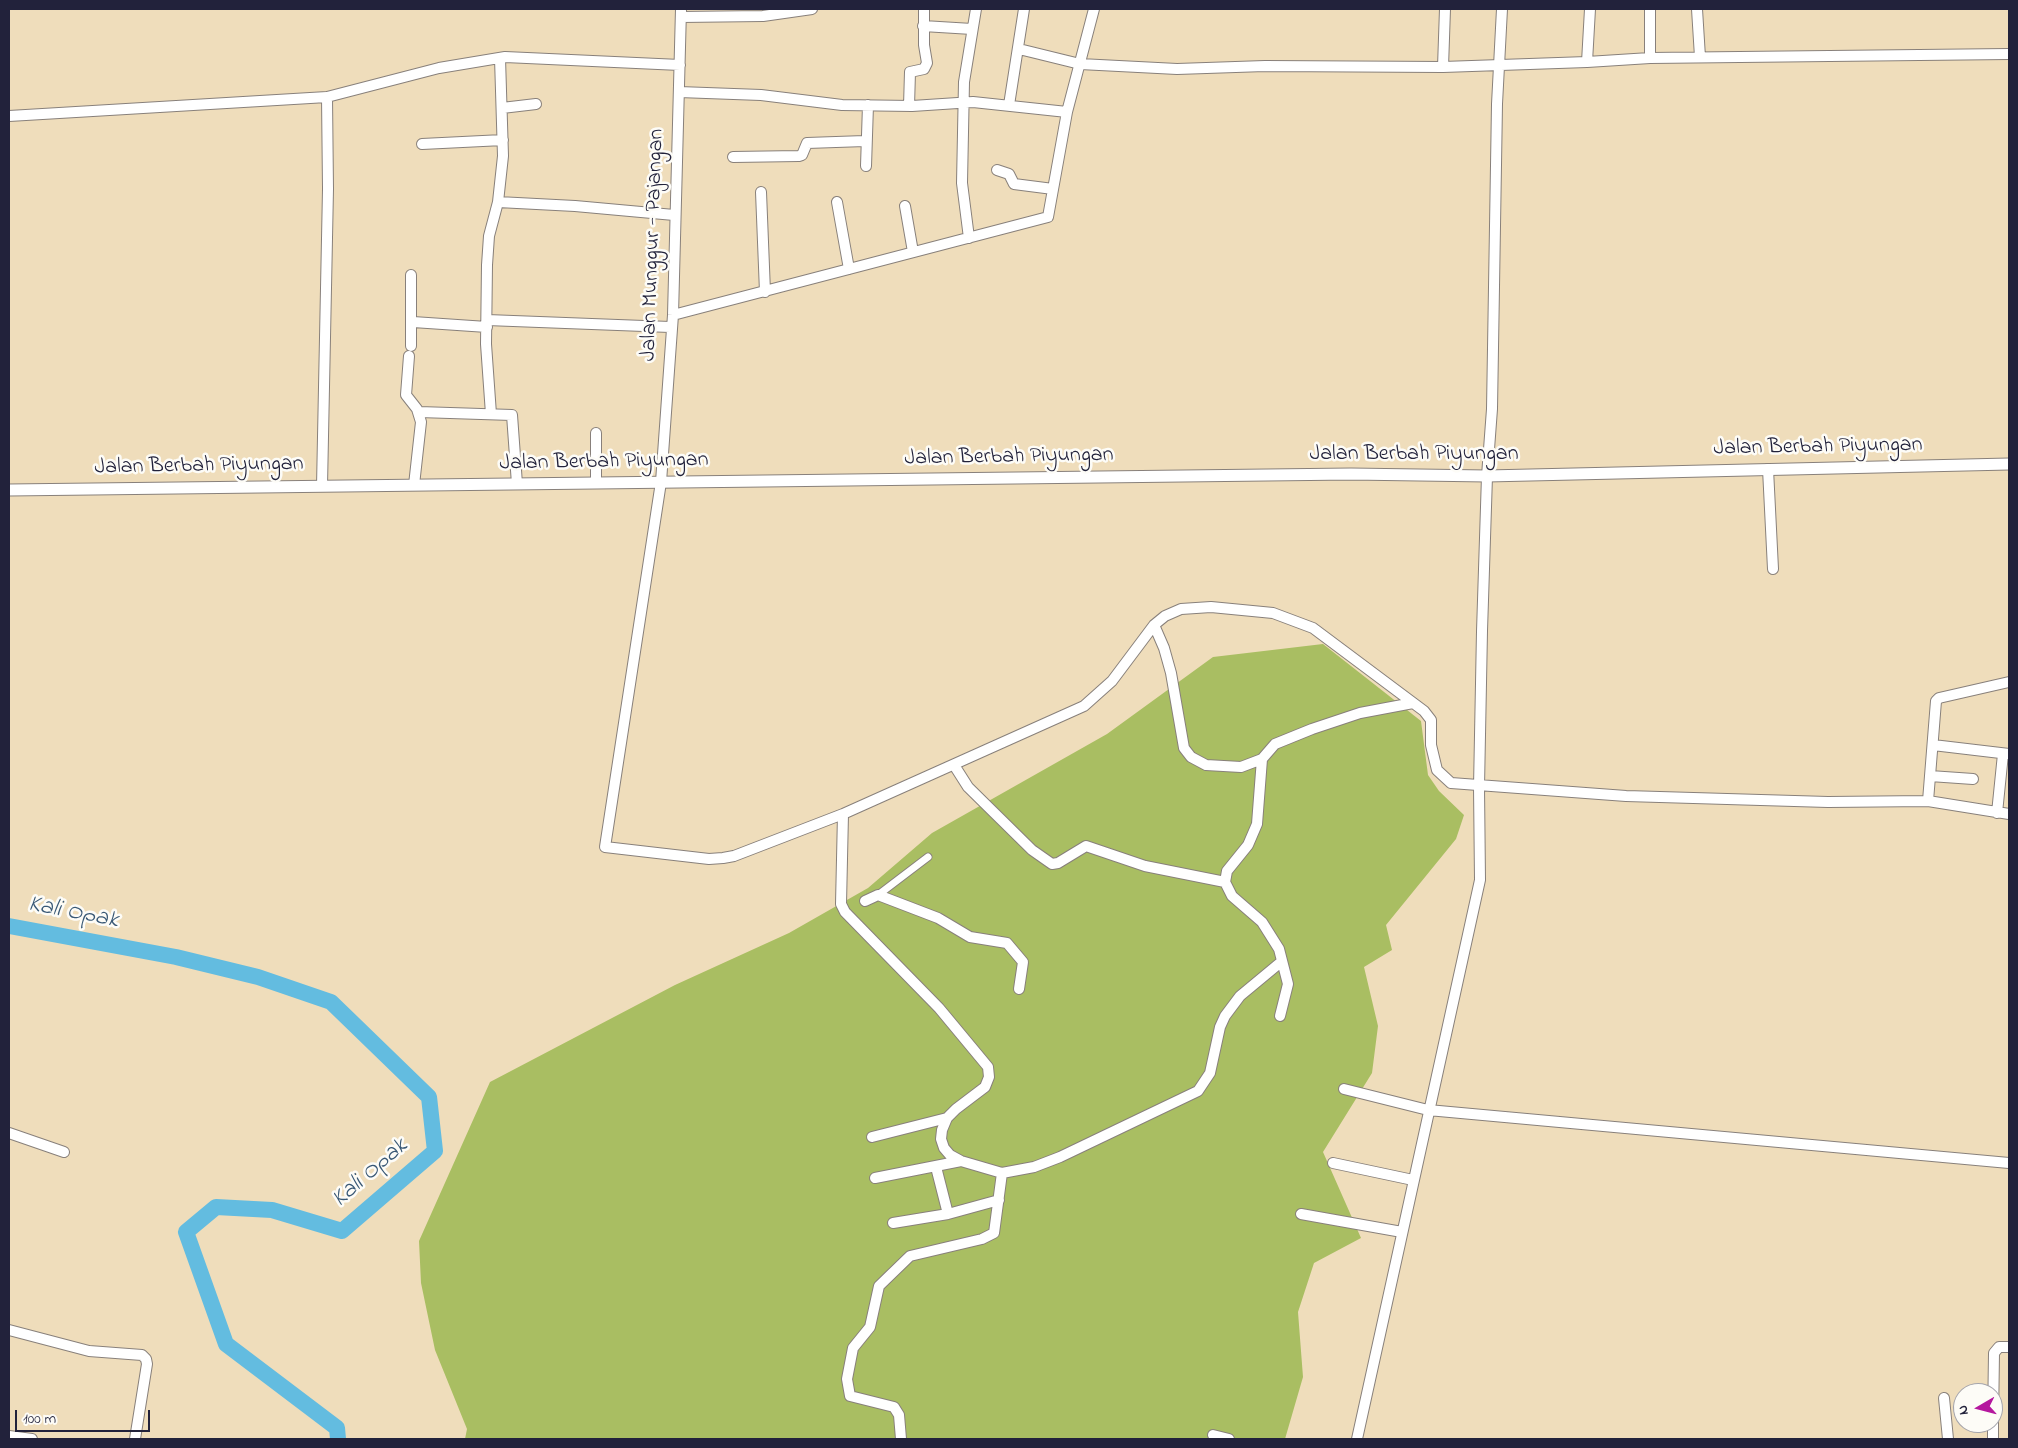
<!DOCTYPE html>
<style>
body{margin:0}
#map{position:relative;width:2018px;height:1448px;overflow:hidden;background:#efddbb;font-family:"Indie Flower",sans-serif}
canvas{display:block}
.frame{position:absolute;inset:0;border:10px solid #22223b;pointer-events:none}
.north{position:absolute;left:1953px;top:1383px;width:50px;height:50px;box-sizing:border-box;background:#fdfcf7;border:1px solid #a5a5ac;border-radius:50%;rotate:262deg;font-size:14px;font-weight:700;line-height:20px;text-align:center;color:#22223b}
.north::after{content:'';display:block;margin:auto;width:18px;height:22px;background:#b5179e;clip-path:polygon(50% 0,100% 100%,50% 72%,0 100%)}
.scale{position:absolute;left:15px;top:1410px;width:135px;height:22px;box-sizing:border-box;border:2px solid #22223b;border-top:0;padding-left:6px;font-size:15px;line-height:18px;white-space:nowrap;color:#22223b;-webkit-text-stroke:4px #fdfcf7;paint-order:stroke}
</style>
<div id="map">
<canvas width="2018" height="1448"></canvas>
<div class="frame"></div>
<div class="north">N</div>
<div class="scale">100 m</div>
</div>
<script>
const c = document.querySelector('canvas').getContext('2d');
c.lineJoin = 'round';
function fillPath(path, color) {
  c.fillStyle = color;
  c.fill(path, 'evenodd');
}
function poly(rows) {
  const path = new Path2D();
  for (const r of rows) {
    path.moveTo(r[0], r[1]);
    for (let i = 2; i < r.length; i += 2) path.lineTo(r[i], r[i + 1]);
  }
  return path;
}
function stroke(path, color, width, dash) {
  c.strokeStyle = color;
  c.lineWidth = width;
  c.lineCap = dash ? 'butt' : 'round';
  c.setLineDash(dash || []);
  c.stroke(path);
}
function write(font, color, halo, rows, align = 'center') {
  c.font = font + ' "Indie Flower",sans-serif';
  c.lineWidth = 5;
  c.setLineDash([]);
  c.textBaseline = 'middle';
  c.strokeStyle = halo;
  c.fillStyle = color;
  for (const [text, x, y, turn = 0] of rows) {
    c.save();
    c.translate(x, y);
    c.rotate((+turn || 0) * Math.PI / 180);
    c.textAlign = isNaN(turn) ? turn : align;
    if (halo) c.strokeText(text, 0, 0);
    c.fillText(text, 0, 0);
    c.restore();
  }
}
const green = poly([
 [1323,644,1421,721,1428,775,1439,791,1464,815,1456,839,1386,925,1392,950,1364,967,1378,1026,1372,1073,1323,1152,1361,1238,1314,1263,1298,1312,1303,1377,1285,1439,465,1439,467,1429,435,1350,421,1283,419,1241,490,1082,675,985,789,933,868,888,932,833,1107,734,1213,657]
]);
const river = poly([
 [9,926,176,957,258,977,331,1002,429,1097,435,1151,342,1231,272,1210,216,1207,186,1232,226,1344,337,1428,338,1439]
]);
const pedestrian = poly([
 [878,895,928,857]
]);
const minor = poly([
 [681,9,673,315,661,482,605,847,709,859,723,858,734,856,843,814,1084,706,1112,681,1154,625,1165,616,1181,609,1211,607,1273,613,1313,628,1424,711,1431,720,1431,745,1437,770,1451,783,1626,796,1828,802,1928,801,2009,814],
 [1697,9,1700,57],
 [681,17,763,16,812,9],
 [923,26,972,29],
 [1019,49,1080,64,1177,69,1265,66,1443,67,1587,62,1650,58,2009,54],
 [1650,58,1650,9],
 [1587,62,1590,9],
 [1443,67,1445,9],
 [679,92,761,95,842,105,912,106,973,102,1067,112],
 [1009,105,1024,9],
 [909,106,910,72,924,69,927,63,924,45,924,9],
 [502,108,536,104],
 [9,116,327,97,439,68,505,57,680,65],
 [422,144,503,140],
 [733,157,799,156,802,155,807,143,865,141],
 [866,166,868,105],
 [997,170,1009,174,1014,184,1053,189],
 [761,192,765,292],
 [498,202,575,206,674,215],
 [837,202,849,269],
 [905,206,913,252],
 [969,238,962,183,964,82,976,9],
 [411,275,411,346],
 [673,315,1048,217,1067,112,1094,9],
 [487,320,670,327],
 [413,322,487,327],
 [409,356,406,395,417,409,421,422,414,485],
 [419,412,512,415,517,484],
 [491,414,486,344,487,265,489,236,498,202,503,156,500,58],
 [596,433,596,483],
 [1768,469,1773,569],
 [322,486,328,189,327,97],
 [1154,625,1164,648,1171,673,1184,748,1191,757,1206,765,1241,767,1262,759,1275,744,1312,729,1360,713,1413,703],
 [1933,745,2009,754],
 [1262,759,1257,824,1248,845,1227,871,1225,882,1232,896,1262,922,1279,949,1288,984,1280,1016],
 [954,765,968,787,1032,850,1052,864,1058,863,1086,846,1145,866,1225,882],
 [1930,776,1973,779],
 [1928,801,1936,701,1939,698,2009,682],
 [1997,813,2003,754],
 [843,814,841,904,845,912,939,1008,988,1067,989,1077,985,1087,956,1109,947,1118,942,1130,941,1139,944,1148,950,1155,961,1161,1002,1173,1034,1167,1060,1157,1198,1091,1210,1073,1220,1027,1225,1016,1240,996,1281,962],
 [865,901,878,895,938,918,970,937,1007,943,1023,962,1019,989],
 [1344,1089,1428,1110,2009,1163],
 [9,1133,64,1152],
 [872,1137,947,1118],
 [1333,1163,1413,1180],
 [936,1167,948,1214],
 [875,1178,961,1161],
 [1301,1214,1402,1232],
 [893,1223,948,1214,999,1200],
 [9,1330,89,1351,142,1355,146,1359,147,1364,135,1439],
 [1944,1398,1948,1439],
 [1993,1422,1994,1353,1999,1347,2009,1347],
 [1213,1435,1229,1439],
 [9,1436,32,1439],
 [901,1439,899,1415,894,1407,850,1396,847,1379,853,1348,870,1327,879,1286,910,1256,982,1239,994,1233,1002,1173],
 [1357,1439,1480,880,1479,787,1482,631,1487,476,1492,409,1497,104,1502,9],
 [1993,1439,1993,1423]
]);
const tertiary = poly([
 [9,490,1351,474,1487,476,2009,464]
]);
const streetNames = [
 ["Jalan Munggur - Pajangan",654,245,-88],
 ["Jalan Berbah Piyungan",1818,448,-1],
 ["Jalan Berbah Piyungan",1414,455],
 ["Jalan Berbah Piyungan",1009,458,-1],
 ["Jalan Berbah Piyungan",604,463,-1],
 ["Jalan Berbah Piyungan",199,467,-1]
];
const waterNames = [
 ["Kali Opak",73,914,11],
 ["Kali Opak",371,1174,-41]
];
fillPath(green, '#a9be62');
stroke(river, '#63bce0', 16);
stroke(pedestrian, '#88807b', 9);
stroke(minor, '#88807b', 12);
stroke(tertiary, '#88807b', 13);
stroke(pedestrian, '#fff', 7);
stroke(minor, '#fff', 10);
stroke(tertiary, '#fff', 11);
write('22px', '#22223b', '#fdfcf7', streetNames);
write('italic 24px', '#395875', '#fdfcf7', waterNames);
</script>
